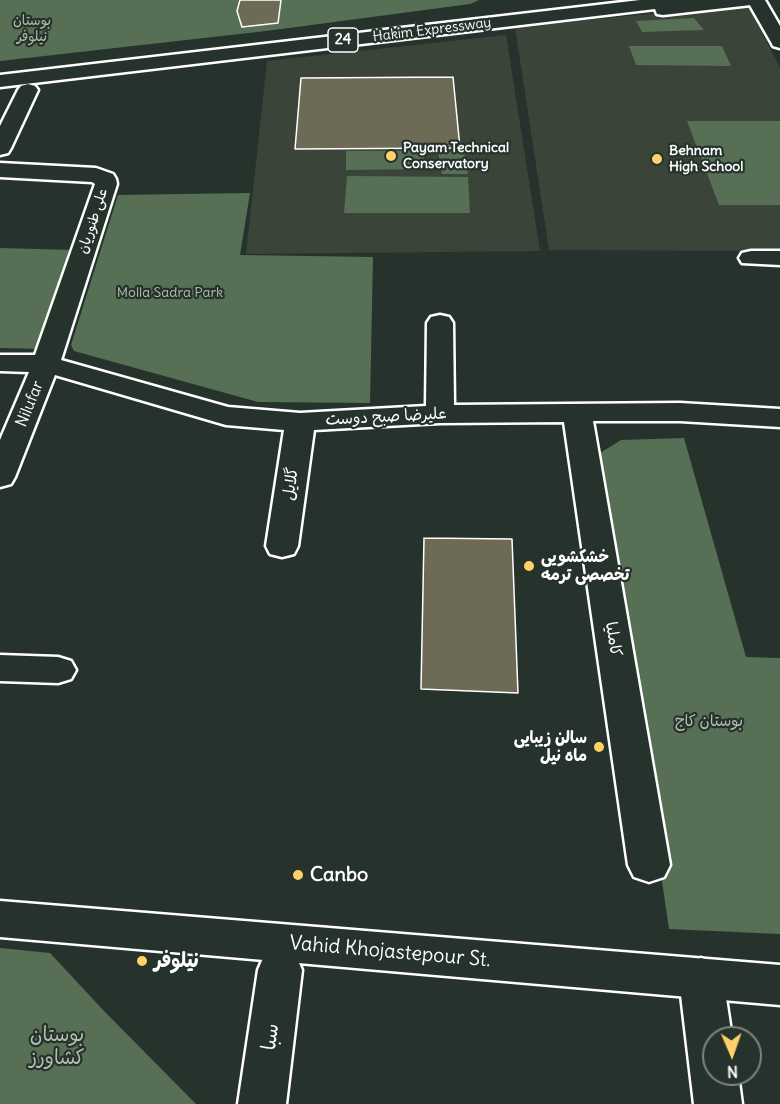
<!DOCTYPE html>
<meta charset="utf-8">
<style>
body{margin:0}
#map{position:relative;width:780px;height:1104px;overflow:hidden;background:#26332d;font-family:Delius,sans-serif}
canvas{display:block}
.north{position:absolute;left:702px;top:1026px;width:60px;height:60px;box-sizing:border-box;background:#26332d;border:2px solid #7d8581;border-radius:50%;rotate:178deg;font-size:16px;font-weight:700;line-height:24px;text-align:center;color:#fff}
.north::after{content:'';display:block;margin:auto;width:21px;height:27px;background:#ffd166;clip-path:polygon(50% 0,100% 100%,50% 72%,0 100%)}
</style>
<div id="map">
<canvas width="780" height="1104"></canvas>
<div class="north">N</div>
</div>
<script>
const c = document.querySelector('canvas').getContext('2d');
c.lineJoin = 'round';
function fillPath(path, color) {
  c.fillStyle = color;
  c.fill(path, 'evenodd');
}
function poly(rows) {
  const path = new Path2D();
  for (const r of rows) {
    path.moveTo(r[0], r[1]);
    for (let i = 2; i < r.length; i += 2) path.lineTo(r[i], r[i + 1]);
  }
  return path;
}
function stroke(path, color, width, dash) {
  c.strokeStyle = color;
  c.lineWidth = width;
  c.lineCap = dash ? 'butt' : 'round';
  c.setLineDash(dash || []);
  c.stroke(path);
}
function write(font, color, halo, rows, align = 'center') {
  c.font = font + ' Delius,"Playpen Sans Arabic",sans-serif';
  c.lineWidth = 4.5;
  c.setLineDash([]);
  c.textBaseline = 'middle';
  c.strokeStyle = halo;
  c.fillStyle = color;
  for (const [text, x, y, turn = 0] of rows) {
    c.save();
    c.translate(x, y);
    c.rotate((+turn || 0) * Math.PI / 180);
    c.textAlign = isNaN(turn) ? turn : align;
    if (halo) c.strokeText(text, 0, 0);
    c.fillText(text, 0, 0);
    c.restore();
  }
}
const built = poly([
 [741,5,749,7,780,68,780,251,549,250,515,27],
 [506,35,540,251,246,254,267,61]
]);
const green = poly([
 [0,0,479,0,470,4,266,31,0,61],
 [694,18,704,30,642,32,636,21],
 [629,46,722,46,731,66,636,65],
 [687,121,780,121,780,205,719,205],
 [346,151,423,151,425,169,346,170],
 [438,152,464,152,468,174,442,174],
 [347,176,468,177,470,213,344,213],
 [250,193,240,255,373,257,370,403,258,402,74,351,71,345,118,195],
 [0,248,74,250,41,349,0,348],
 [684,438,746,657,780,658,780,934,669,929,600,453,621,440],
 [0,948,50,953,104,1011,196,1104,0,1104]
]);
const building = poly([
 [240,0,281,0,278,23,242,27,237,11,240,0],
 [453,77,460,148,295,149,301,78,453,77],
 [424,538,512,539,518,693,421,689,424,538]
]);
const street = poly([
 [747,0,765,0,780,26,780,48,773,46,771,42,747,0],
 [28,84,35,86,38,90,11,148,8,153,0,155,0,126,18,90,21,86,28,84],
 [0,163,96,168,113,174,116,179,117,184,61,360,228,407,300,413,426,406,427,323,431,317,440,315,449,317,453,323,454,405,680,403,780,409,780,427,680,421,593,421,670,865,664,877,649,882,634,877,628,865,564,422,440,423,314,430,298,546,294,554,282,557,270,554,266,546,284,430,226,425,55,375,15,477,11,484,0,487,0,440,29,372,0,371,0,355,35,355,95,184,92,182,0,177,0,163],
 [751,251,780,251,780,265,742,263,739,258,742,253,751,251],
 [0,655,58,657,71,661,76,670,71,679,58,683,0,681,0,655],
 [280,950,296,956,302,970,286,1104,238,1104,258,970,264,956,280,950],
 [701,958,717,964,723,978,732,1038,714,1038,714,1074,738,1074,742,1104,694,1104,679,978,685,964,701,958]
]);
const secondary = poly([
 [0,901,780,965,780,1005,0,937,0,901]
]);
const highway = poly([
 [640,0,760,0,757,4,751,5,663,15,657,14,655,9,0,87,0,75,640,0]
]);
const markers = [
 [391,156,6,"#ffd166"],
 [657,159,6,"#ffd166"],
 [529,566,6,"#ffd166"],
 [599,747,6,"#ffd166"],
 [298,875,6,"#ffd166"],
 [142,961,6,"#ffd166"]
];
const farParknames = [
 ["بوستان",32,21],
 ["نیلوفر",32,37],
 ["Molla Sadra Park",170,293]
];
const farStreetnames = [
 ["Hakim Expressway",432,30,-7],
 ["علی طنوریان",93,221,-72]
];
const farPoinames = [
 ["Payam Technical",403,148],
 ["Conservatory",403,164],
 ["Behnam",669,151],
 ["High School",669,167]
];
const shields = [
 [343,40,30]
];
const shieldNames = [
 ["24",343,40]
];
const streetNames = [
 ["Nilufar",30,404,-68],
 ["علیرضا صبح دوست",386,417,-3],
 ["گلایل",291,484,-82],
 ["کاملیا",613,639,81]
];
const poiNames = [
 ["خشکشویی",541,557],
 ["تخصصی ترمه",541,575],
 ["سالن زیبایی",587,738,"right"],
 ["ماه نیل",587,756,"right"]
];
const parkNames = [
 ["بوستان کاج",709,721]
];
const nearPoinames = [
 ["Canbo",310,875],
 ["نیلوفر",154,961]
];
const nearStreetnames = [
 ["Vahid Khojastepour St.",390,952,5],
 ["سبا",271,1037,-82]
];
const nearParknames = [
 ["بوستان",57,1035],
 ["کشاورز",57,1058]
];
fillPath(built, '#3b4439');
fillPath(green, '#577055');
fillPath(building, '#6d6a56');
stroke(building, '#fff', 1.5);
stroke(street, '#fff', 5);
stroke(secondary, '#fff', 5);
stroke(highway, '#fff', 5);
fillPath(street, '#26332d');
fillPath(secondary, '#26332d');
fillPath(highway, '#26332d');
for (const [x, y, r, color] of markers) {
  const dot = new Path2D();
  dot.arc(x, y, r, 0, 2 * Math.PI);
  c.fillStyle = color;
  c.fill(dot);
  stroke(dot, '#26332d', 2);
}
write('14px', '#b3bfb2', '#26332d', farParknames);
write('14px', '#fff', '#26332d', farStreetnames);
write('bold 14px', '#fff', '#26332d', farPoinames, 'left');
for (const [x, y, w] of shields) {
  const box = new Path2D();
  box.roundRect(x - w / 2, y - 12, w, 24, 4.5);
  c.fillStyle = '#26332d';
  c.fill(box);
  stroke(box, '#fff', 1.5);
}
write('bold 15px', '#fff', null, shieldNames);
write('16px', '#fff', '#26332d', streetNames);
write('bold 16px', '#fff', '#26332d', poiNames, 'left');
write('16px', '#b3bfb2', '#26332d', parkNames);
write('bold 20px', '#fff', '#26332d', nearPoinames, 'left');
write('20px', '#fff', '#26332d', nearStreetnames);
write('20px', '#b3bfb2', '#26332d', nearParknames);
</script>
